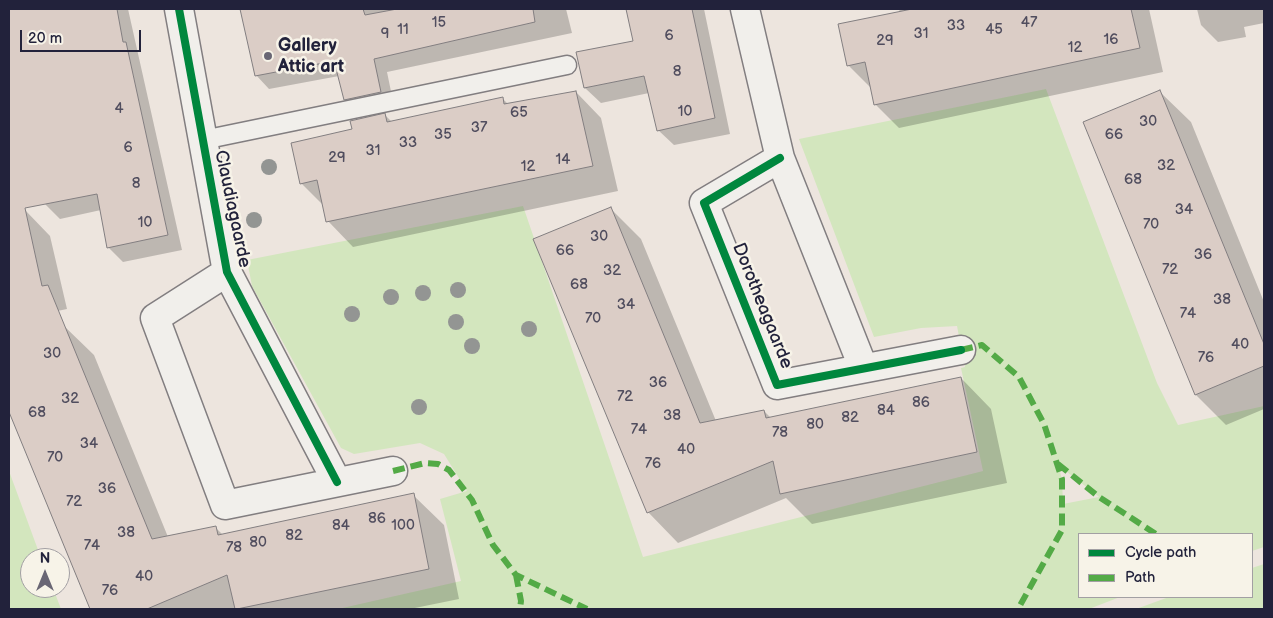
<!DOCTYPE html>
<style>
body{margin:0}
#map{position:relative;width:1273px;height:618px;overflow:hidden;background:#ede5de;font-family:"Balsamiq Sans",sans-serif}
canvas{display:block}
.frame{position:absolute;inset:0;border:10px solid #22223b;pointer-events:none}
.legend{position:absolute;left:1078px;top:533px;width:175px;height:65px;box-sizing:border-box;background:#f7f3e8;border:1px solid #a29fa3;margin:0;padding:6px 9px;list-style:none;font-size:15px;color:#22223b}
.legend li{display:flex;align-items:center;gap:10px;height:25px}
.legend b{width:25px;border:1px solid #a29fa3}
.north{position:absolute;left:20px;top:548px;width:50px;height:50px;box-sizing:border-box;background:#f7f3e8;border:1px solid #a29fa3;border-radius:50%;rotate:0deg;font-size:14px;font-weight:700;line-height:20px;text-align:center;color:#22223b}
.north::after{content:'';display:block;margin:auto;width:18px;height:22px;background:#696674;clip-path:polygon(50% 0,100% 100%,50% 72%,0 100%)}
.scale{position:absolute;left:20px;top:30px;width:121px;height:22px;box-sizing:border-box;border:2px solid #22223b;border-top:0;padding-left:6px;font-size:15px;line-height:18px;white-space:nowrap;color:#22223b;-webkit-text-stroke:4px #f7f3e8;paint-order:stroke}
</style>
<div id="map">
<canvas width="1273" height="618"></canvas>
<div class="frame"></div>
<ul class="legend">
<li><b style="height:6px;background:#00873e"></b>Cycle path</li>
<li><b style="height:6px;background:#53aa46"></b>Path</li>
</ul>
<div class="north">N</div>
<div class="scale">20 m</div>
</div>
<script>
const c = document.querySelector('canvas').getContext('2d');
c.lineJoin = 'round';
function fillPath(path, color) {
  c.fillStyle = color;
  c.fill(path, 'evenodd');
}
function poly(rows) {
  const path = new Path2D();
  for (const r of rows) {
    path.moveTo(r[0], r[1]);
    for (let i = 2; i < r.length; i += 2) path.lineTo(r[i], r[i + 1]);
  }
  return path;
}
function stroke(path, color, width, dash) {
  c.strokeStyle = color;
  c.lineWidth = width;
  c.lineCap = dash ? 'butt' : 'round';
  c.setLineDash(dash || []);
  c.stroke(path);
}
function write(font, color, halo, rows, align = 'center') {
  c.font = font + ' "Balsamiq Sans",sans-serif';
  c.lineWidth = 5;
  c.setLineDash([]);
  c.textBaseline = 'middle';
  c.strokeStyle = halo;
  c.fillStyle = color;
  for (const [text, x, y, turn = 0] of rows) {
    c.save();
    c.translate(x, y);
    c.rotate((+turn || 0) * Math.PI / 180);
    c.textAlign = isNaN(turn) ? turn : align;
    if (halo) c.strokeText(text, 0, 0);
    c.fillText(text, 0, 0);
    c.restore();
  }
}
const green = poly([
 [1046,89,1157,383,1178,425,1264,406,1264,547,1252,551,1252,534,1079,534,1079,597,1120,597,1089,609,338,609,461,581,440,499,467,491,444,454,420,443,354,454,341,448,252,286,247,260,523,206,643,557,983,471,961,368,965,367,957,326,921,328,874,337,799,139],
 [1058,465,1098,496,1099,497,1063,504,1062,479],
 [9,471,41,558,30,558,30,588,53,588,61,609,9,609],
 [1264,564,1264,609,1136,609,1169,597,1252,597,1252,568]
]);
const shadow = poly([
 [9,9,128,9,182,250,123,262,108,247,101,210,60,219,45,204,33,150,9,154],
 [241,9,566,9,572,33,387,72,394,106,359,113,345,99,339,76,269,89,256,75],
 [627,9,704,9,730,134,674,145,658,130,649,93,601,103,585,88,634,42],
 [899,9,1149,9,1163,72,899,128,875,104,872,89,848,65,900,13],
 [1197,9,1264,9,1264,23,1244,27,1246,37,1218,42,1201,25],
 [576,92,601,118,618,191,353,247,328,221,324,206,301,183,354,130,385,115,392,122,502,98,509,105],
 [1160,92,1191,122,1264,302,1264,409,1226,425,1196,395],
 [611,209,641,239,716,421,764,411,771,418,961,378,991,409,1007,483,812,524,786,498,678,543,648,512],
 [25,210,50,236,67,309,9,321,9,214],
 [63,325,94,355,168,537,216,528,223,535,413,495,444,525,459,599,410,609,91,609,9,409,9,347]
]);
const building = poly([
 [9,9,117,9,123,42,126,42,168,235,107,248,97,194,25,208,42,286,48,285,152,539,216,526,218,535,414,493,429,569,237,609,235,609,227,575,147,609,90,609,9,412,9,9],
 [240,9,363,9,365,15,397,9,533,9,535,22,374,59,381,92,344,100,334,61,255,76,240,9],
 [626,9,692,9,715,118,657,131,644,76,584,88,576,52,633,41,626,9],
 [912,9,1131,9,1140,48,874,105,865,62,847,66,838,24,912,9],
 [1160,90,1264,344,1264,366,1195,395,1083,122,1160,90],
 [576,91,593,166,326,222,317,180,300,184,291,143,352,129,350,121,385,113,387,122,503,97,504,104,576,91],
 [611,207,700,423,764,410,766,418,961,377,977,452,780,494,773,461,647,513,533,239,611,207]
]);
const service = poly([
 [203,140,567,65]
]);
const minor = poly([
 [179,9,227,272,337,482],
 [745,9,780,158,863,367],
 [780,158,704,203,777,385,961,350],
 [227,272,155,318,225,505,393,471]
]);
const quiet = poly([
 [961,350,982,345,1019,377,1044,424,1062,479,1062,530,1018,609],
 [1058,464,1099,497,1156,534],
 [393,471,425,463,438,464,449,470,472,500,493,545,516,575,587,609],
 [516,575,521,601,520,609]
]);
const cycleway = poly([
 [179,9,227,272,337,482],
 [780,158,704,203,777,385,961,350]
]);
const trees = [
 [269,167],
 [254,220],
 [458,290],
 [423,293],
 [391,297],
 [352,314],
 [456,322],
 [529,329],
 [472,346],
 [419,407]
];
const markers = [
 [268,56,5,"#696674"]
];
const numberNames = [
 ["15",439,23],
 ["47",1029,23],
 ["33",956,26],
 ["11",403,30],
 ["45",994,30],
 ["9",385,34],
 ["31",921,34],
 ["6",669,36],
 ["16",1111,40],
 ["29",885,41],
 ["12",1075,48],
 ["8",677,72],
 ["4",119,109],
 ["10",685,112],
 ["65",519,113],
 ["30",1148,122],
 ["37",479,128],
 ["35",443,135],
 ["66",1114,135],
 ["33",408,143],
 ["6",128,148],
 ["31",373,151],
 ["29",337,158],
 ["14",563,160],
 ["32",1166,166],
 ["12",528,167],
 ["68",1133,180],
 ["8",136,184],
 ["34",1184,210],
 ["10",145,223],
 ["70",1151,225],
 ["30",599,237],
 ["66",565,251],
 ["36",1203,255],
 ["72",1170,270],
 ["32",612,271],
 ["68",579,285],
 ["38",1222,300],
 ["34",626,305],
 ["74",1188,314],
 ["70",593,319],
 ["40",1240,345],
 ["30",52,354],
 ["76",1206,358],
 ["36",658,383],
 ["72",625,397],
 ["32",70,399],
 ["86",921,403],
 ["84",886,411],
 ["68",37,413],
 ["38",672,416],
 ["82",850,418],
 ["80",815,425],
 ["74",639,430],
 ["78",780,433],
 ["34",89,444],
 ["40",686,450],
 ["70",55,458],
 ["76",653,464],
 ["36",107,489],
 ["72",74,502],
 ["86",377,519],
 ["84",341,526],
 ["100",403,526],
 ["38",126,533],
 ["82",294,536],
 ["80",258,543],
 ["74",92,546],
 ["78",234,548],
 ["40",144,577],
 ["76",110,591]
];
const poiNames = [
 ["Gallery",278,46],
 ["Attic art",278,67]
];
const streetNames = [
 ["Claudiagaarde",232,209,78],
 ["Dorotheagaarde",762,306,68]
];
fillPath(green, '#d3e6be');
fillPath(shadow, '#0003');
fillPath(building, '#dbcdc6');
stroke(building, '#827e80', 1);
stroke(service, '#827e80', 21);
stroke(minor, '#827e80', 31);
stroke(service, '#f1efeb', 18);
stroke(minor, '#f1efeb', 28);
stroke(quiet, '#53aa46', 6, [12, 6]);
stroke(cycleway, '#00873e', 8);
c.fillStyle = '#939593';
for (const [x, y] of trees) {
  c.beginPath();
  c.arc(x, y, 8, 0, 2 * Math.PI);
  c.fill();
}
for (const [x, y, r, color] of markers) {
  const dot = new Path2D();
  dot.arc(x, y, r, 0, 2 * Math.PI);
  c.fillStyle = color;
  c.fill(dot);
  stroke(dot, '#f7f3e8', 2);
}
write('15px', '#504d5e', null, numberNames);
write('bold 18px', '#22223b', '#f7f3e8', poiNames, 'left');
write('18px', '#22223b', '#f7f3e8', streetNames);
</script>
